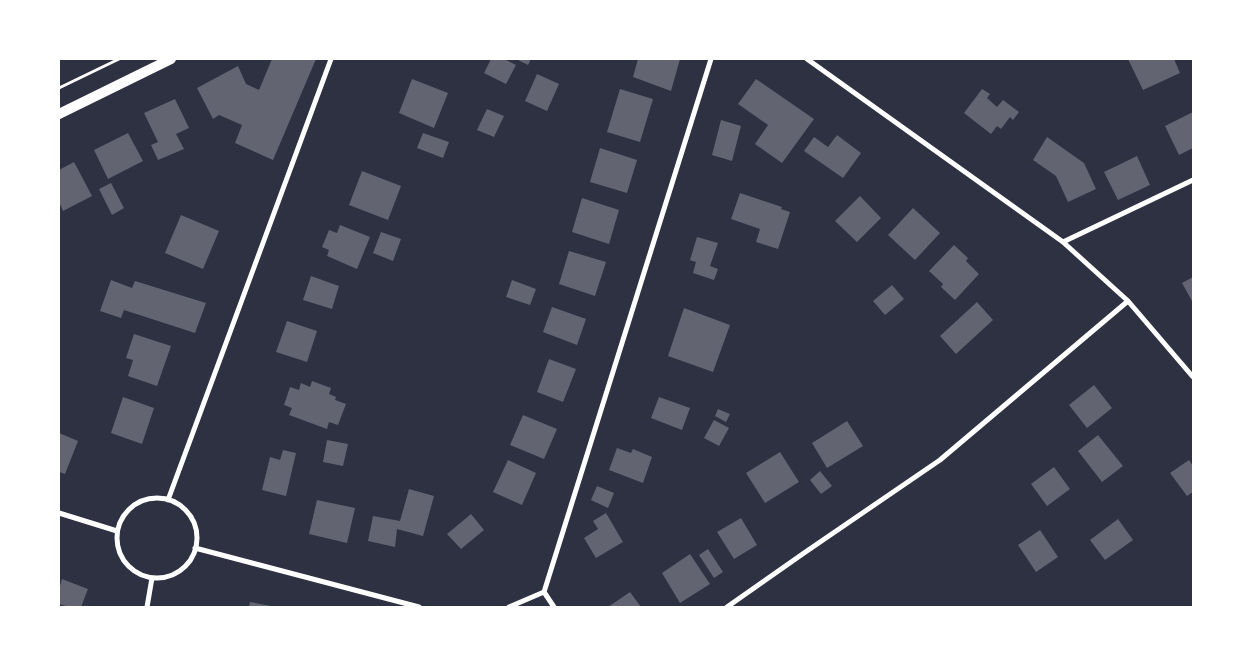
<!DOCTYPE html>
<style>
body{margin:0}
#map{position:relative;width:1252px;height:666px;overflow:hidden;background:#2d3142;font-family:"Roboto Condensed",sans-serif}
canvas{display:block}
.frame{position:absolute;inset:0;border:60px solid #fff;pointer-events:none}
</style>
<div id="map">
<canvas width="1252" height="666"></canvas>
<div class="frame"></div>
</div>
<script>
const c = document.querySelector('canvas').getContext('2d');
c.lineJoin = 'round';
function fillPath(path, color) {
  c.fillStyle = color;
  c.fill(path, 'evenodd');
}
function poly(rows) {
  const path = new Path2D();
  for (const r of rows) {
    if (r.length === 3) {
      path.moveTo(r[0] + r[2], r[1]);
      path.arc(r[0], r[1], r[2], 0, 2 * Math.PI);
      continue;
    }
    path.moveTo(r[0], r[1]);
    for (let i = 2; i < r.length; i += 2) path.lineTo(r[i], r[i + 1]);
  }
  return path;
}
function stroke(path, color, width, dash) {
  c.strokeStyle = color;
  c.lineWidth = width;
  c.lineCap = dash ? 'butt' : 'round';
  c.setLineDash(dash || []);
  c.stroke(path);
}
const building = poly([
 [272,59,316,59,273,160,235,143,242,125,219,115,213,119,197,88,238,66,246,84,259,90],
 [491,59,504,59,516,65,506,84,484,73],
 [516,59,531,59,528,65],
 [638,59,680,59,671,91,633,77],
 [1128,59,1174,59,1180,73,1143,90],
 [537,74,559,84,547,111,525,101],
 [412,79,448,93,434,128,399,113],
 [756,79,814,119,782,163,755,144,768,125,738,104],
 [620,89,653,99,640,142,607,132],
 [982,89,990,94,987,98,997,107,1003,100,1019,112,1013,120,1010,117,1001,129,997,126,991,134,964,113],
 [175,99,189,128,176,134,184,149,158,160,151,145,158,142,144,113],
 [487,109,504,116,494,137,477,130],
 [1193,112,1193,148,1179,155,1165,126],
 [721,120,741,126,732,161,712,155],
 [128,133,143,161,108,179,94,150],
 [423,133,449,142,443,158,417,148],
 [837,135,861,153,843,178,804,151,814,137,828,147],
 [1047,137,1084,163,1096,189,1068,202,1056,176,1033,160],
 [600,148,637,160,627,193,590,182],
 [1137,156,1150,185,1118,200,1104,172],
 [74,162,92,196,63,211,59,202,59,170],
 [362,171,401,186,388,220,349,205],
 [111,183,124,208,112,215,99,189],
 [740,193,782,207,781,209,790,212,778,249,756,242,760,229,731,219],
 [860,196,881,218,857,242,835,221],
 [582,198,619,210,609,244,572,232],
 [913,208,940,233,915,260,888,235],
 [181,215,219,231,203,269,165,253],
 [340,225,370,237,357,269,327,256,329,250,322,247,329,230,337,233],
 [381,232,401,239,393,261,373,253],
 [697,237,718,243,710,266,718,269,714,280,693,273,696,262,690,260],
 [954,245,968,258,966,261,979,274,955,300,941,287,943,284,929,271],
 [569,251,606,262,595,296,559,284],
 [311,276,339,286,332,309,303,300],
 [1193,277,1193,303,1182,283],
 [111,280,132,288,135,281,206,303,195,333,124,310,121,318,100,311],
 [512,280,536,289,530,305,506,297],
 [892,285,904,299,885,315,873,301],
 [977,302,993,320,956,354,940,336],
 [552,307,586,319,577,345,543,332],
 [684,308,730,325,713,372,668,356],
 [287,321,317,331,307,362,276,352],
 [134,334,171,346,157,386,128,376,133,360,126,358],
 [549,359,576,369,563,402,537,392],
 [312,381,331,388,329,394,336,397,335,400,346,404,338,425,329,422,327,429,289,415,292,408,284,405,290,387,299,390,301,383,310,387],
 [1094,385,1112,408,1087,428,1069,405],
 [123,397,154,408,142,444,111,433],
 [659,397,690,408,682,430,651,418],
 [718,409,730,414,726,422,715,416],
 [523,415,557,429,544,459,510,445],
 [714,420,729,428,719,446,704,438],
 [847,421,863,446,827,468,812,443],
 [59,433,78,441,65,474,59,472],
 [1098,435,1123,466,1102,482,1078,451],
 [327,440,348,444,343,466,323,462],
 [617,448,631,453,633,449,652,457,643,483,609,470],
 [283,450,296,453,286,496,262,490,270,457,280,460],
 [780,452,799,482,765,503,746,473],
 [508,460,536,473,522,505,493,492],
 [1189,460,1193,466,1193,492,1187,496,1170,473],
 [1054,467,1070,489,1047,506,1031,484],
 [820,471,832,486,821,494,810,480],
 [597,486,614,493,608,508,591,500],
 [409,489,434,496,423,536,397,529,395,547,368,541,373,516,400,521],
 [317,500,355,508,347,543,309,534],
 [606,513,623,542,596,558,584,538,598,529,593,521],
 [471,514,484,530,461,549,447,534],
 [741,518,757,545,734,559,717,532],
 [1118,519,1133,540,1105,560,1090,540],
 [1040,530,1058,557,1036,572,1018,545],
 [708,549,723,572,714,578,699,555],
 [690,554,710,584,680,603,662,573],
 [62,579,88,589,81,607,69,607,59,604,59,589],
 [630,592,641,607,608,607],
 [250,602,271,606,271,607,249,607]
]);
const path = poly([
 [59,88,119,59]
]);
const minor = poly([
 [807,59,1063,242,1128,301,1193,377],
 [1063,242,1193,180],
 [157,538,40],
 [168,500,331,59],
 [59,513,117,531],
 [195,548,419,607],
 [147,607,152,578],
 [509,607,544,592],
 [554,607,544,592,711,59],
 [727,607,804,553,940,460,1128,301]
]);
const secondary = poly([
 [59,114,171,59]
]);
fillPath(building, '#626471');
stroke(path, '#fff', 3);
stroke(minor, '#fff', 5);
stroke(secondary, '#fff', 10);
</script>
